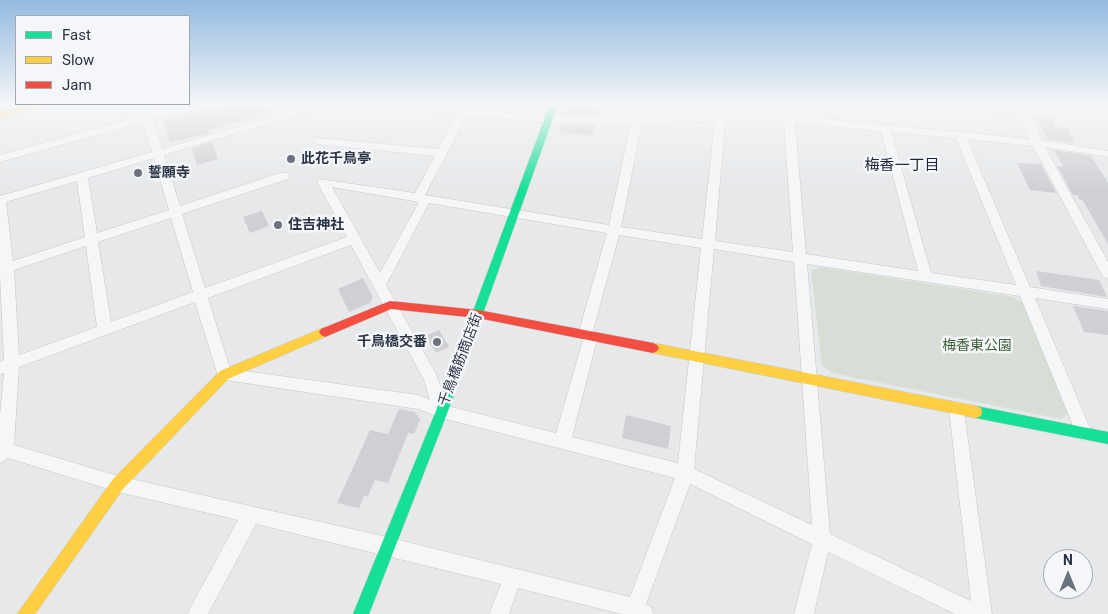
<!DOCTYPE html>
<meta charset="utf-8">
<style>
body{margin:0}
#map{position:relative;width:1108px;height:614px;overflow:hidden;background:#e6e8ea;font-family:Roboto,sans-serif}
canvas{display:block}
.legend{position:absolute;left:15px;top:15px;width:175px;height:90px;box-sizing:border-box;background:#f4f6f9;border:1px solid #a4a8b1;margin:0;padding:6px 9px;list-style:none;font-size:15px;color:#2b3445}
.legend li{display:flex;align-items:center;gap:10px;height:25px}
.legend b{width:25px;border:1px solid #a4a8b1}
.north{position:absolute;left:1043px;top:549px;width:50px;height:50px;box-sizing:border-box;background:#f4f6f9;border:1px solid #a4a8b1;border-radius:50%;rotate:0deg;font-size:14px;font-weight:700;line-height:20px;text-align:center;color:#2b3445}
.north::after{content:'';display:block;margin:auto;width:18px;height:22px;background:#6c737f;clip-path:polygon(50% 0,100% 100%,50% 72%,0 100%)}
</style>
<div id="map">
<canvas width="1108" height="614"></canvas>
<ul class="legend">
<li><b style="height:6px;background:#16e098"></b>Fast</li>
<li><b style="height:6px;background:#ffcf43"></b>Slow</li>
<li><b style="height:6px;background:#f24e42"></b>Jam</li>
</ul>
<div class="north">N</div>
</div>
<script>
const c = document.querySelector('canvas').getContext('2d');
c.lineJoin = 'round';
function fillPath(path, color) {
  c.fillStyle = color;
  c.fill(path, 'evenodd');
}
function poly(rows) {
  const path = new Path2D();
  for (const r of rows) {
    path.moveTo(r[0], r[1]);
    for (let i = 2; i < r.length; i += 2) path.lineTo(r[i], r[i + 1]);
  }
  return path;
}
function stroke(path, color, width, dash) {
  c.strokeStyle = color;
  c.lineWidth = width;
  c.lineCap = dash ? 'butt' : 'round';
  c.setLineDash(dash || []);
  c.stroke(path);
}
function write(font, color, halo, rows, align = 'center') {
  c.font = font + ' Roboto,"Noto Sans JP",sans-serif';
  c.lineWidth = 5;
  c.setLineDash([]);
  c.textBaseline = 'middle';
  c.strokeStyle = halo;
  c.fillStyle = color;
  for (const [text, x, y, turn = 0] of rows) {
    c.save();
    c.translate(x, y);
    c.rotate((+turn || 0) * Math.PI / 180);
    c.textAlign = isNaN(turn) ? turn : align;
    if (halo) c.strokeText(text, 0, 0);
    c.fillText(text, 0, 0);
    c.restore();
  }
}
const green = poly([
 [819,267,1013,297,1025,304,1068,413,1061,419,832,373,822,365,811,271]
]);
const building = poly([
 [222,104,285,104,286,107,208,131,209,134,170,142,162,121],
 [566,104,602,104,597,115,564,115],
 [1036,116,1052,118,1056,127,1067,128,1074,143,1047,139],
 [561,125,595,125,593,136,560,132],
 [212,142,218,159,197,165,192,148],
 [1054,150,1091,156,1108,183,1108,244,1082,199,1080,200,1077,195,1073,195,1057,166,1063,166],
 [1017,163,1041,164,1056,193,1030,190],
 [262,211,269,226,250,233,243,217],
 [1036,271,1099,280,1107,297,1041,286],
 [363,278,373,297,370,303,349,312,338,289],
 [1073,306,1108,311,1108,335,1084,332],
 [439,330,449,347,436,353,425,336],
 [399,409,415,412,420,420,414,434,408,433,388,483,375,480,368,496,364,496,359,508,337,503,370,430,388,434],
 [626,415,671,426,668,449,622,438]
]);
const street = poly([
 [138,104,148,104,151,113,186,104,201,104,153,119,162,149,317,104,332,104,164,155,180,206,280,173,288,173,290,176,288,179,182,214,205,288,347,237,317,182,319,179,415,193,435,156,317,144,312,141,317,138,438,149,457,114,393,107,388,104,420,104,460,108,462,104,472,104,470,109,548,117,600,117,604,104,614,104,610,117,687,116,688,104,698,104,697,116,716,116,717,104,727,104,726,116,784,116,783,104,793,104,794,116,1030,139,1021,115,963,107,958,104,982,104,1018,109,1016,104,1026,104,1041,140,1108,151,1108,157,1045,147,1108,262,1108,279,1103,277,1033,146,967,139,1030,287,1108,299,1108,309,1035,298,1092,433,1090,438,1084,440,1078,438,1020,296,807,264,830,534,971,601,949,409,951,404,957,402,963,404,992,614,955,614,828,552,814,614,794,614,812,544,690,484,646,604,651,607,654,614,621,614,518,588,509,614,489,614,501,584,256,524,208,614,187,614,238,520,118,492,8,458,0,463,0,415,4,373,0,374,0,362,4,360,0,275,0,196,152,152,143,122,0,162,0,155,141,116,138,104],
 [467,115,548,123,631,123,609,225,425,195,467,115],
 [715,122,702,239,621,227,642,123,715,122],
 [725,122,784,122,793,252,715,241,725,122],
 [795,123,881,131,918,271,806,254,795,123],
 [891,132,956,138,1016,285,931,273,891,132],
 [154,158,169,210,97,233,88,178,154,158],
 [77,181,85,237,13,261,6,202,77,181],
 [332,187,419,202,380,273,332,187],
 [429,203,607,233,578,335,583,340,556,433,448,406,436,374,386,285,429,203],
 [171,218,193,292,111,322,98,242,171,218],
 [619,235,701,248,678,463,572,437,598,336,593,331,619,235],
 [351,245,424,380,430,400,418,395,230,369,208,298,351,245],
 [86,246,97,327,19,355,14,270,86,246],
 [714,249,794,262,812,525,694,469,714,249],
 [195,302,219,379,418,409,442,418,675,478,630,597,387,537,118,476,14,445,19,367,195,302]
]);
const fast = poly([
 [550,104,558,104,448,411,369,614,353,614,436,411,550,104],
 [976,406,1108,432,1108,444,976,418,971,416,970,412,971,408,976,406]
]);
const slow = poly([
 [34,104,47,104,0,118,0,112,34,104],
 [325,327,329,329,331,332,329,335,228,379,123,489,35,614,17,614,113,479,220,371,325,327],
 [653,343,976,406,981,408,982,412,981,416,976,418,653,353,649,351,647,348,649,345,653,343]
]);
const jam = poly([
 [390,301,478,310,653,343,657,345,659,348,657,351,653,353,478,318,391,309,325,337,321,335,319,332,321,329,390,301]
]);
const markers = [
 [291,159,5,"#6c737f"],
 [138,173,5,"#6c737f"],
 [278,225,5,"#6c737f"],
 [437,342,5,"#6c737f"]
];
const poiNames = [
 ["此花千鳥亭",301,159],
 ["誓願寺",148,173],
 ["住吉神社",288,225],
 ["千鳥橋交番",427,342,"right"]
];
const parkNames = [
 ["梅香東公園",977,346]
];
const streetNames = [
 ["千鳥橋筋商店街",461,360,-69]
];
const neighbourhoodNames = [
 ["梅香一丁目",902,166]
];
fillPath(green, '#d6ded6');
fillPath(building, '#ced0d3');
stroke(street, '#c4c6c8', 1);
stroke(fast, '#c4c6c8', 1);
stroke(slow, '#c4c6c8', 1);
stroke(jam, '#c4c6c8', 1);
fillPath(street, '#f5f6f7');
fillPath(fast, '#16e098');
fillPath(slow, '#ffcf43');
fillPath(jam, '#f24e42');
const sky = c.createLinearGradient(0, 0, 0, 190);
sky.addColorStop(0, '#93bae0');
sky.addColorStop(0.55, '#f4f5f6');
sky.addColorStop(1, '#f4f5f600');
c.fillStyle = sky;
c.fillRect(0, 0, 1108, 190);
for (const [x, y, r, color] of markers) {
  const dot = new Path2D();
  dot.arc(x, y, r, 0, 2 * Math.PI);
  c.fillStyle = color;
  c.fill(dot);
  stroke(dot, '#f4f6f9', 2);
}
write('bold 14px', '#2b3445', '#f4f6f9', poiNames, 'left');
write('14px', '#3f6138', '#f4f6f9', parkNames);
write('14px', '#2b3445', '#f4f6f9', streetNames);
write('15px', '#1d2536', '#f4f6f9', neighbourhoodNames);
</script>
